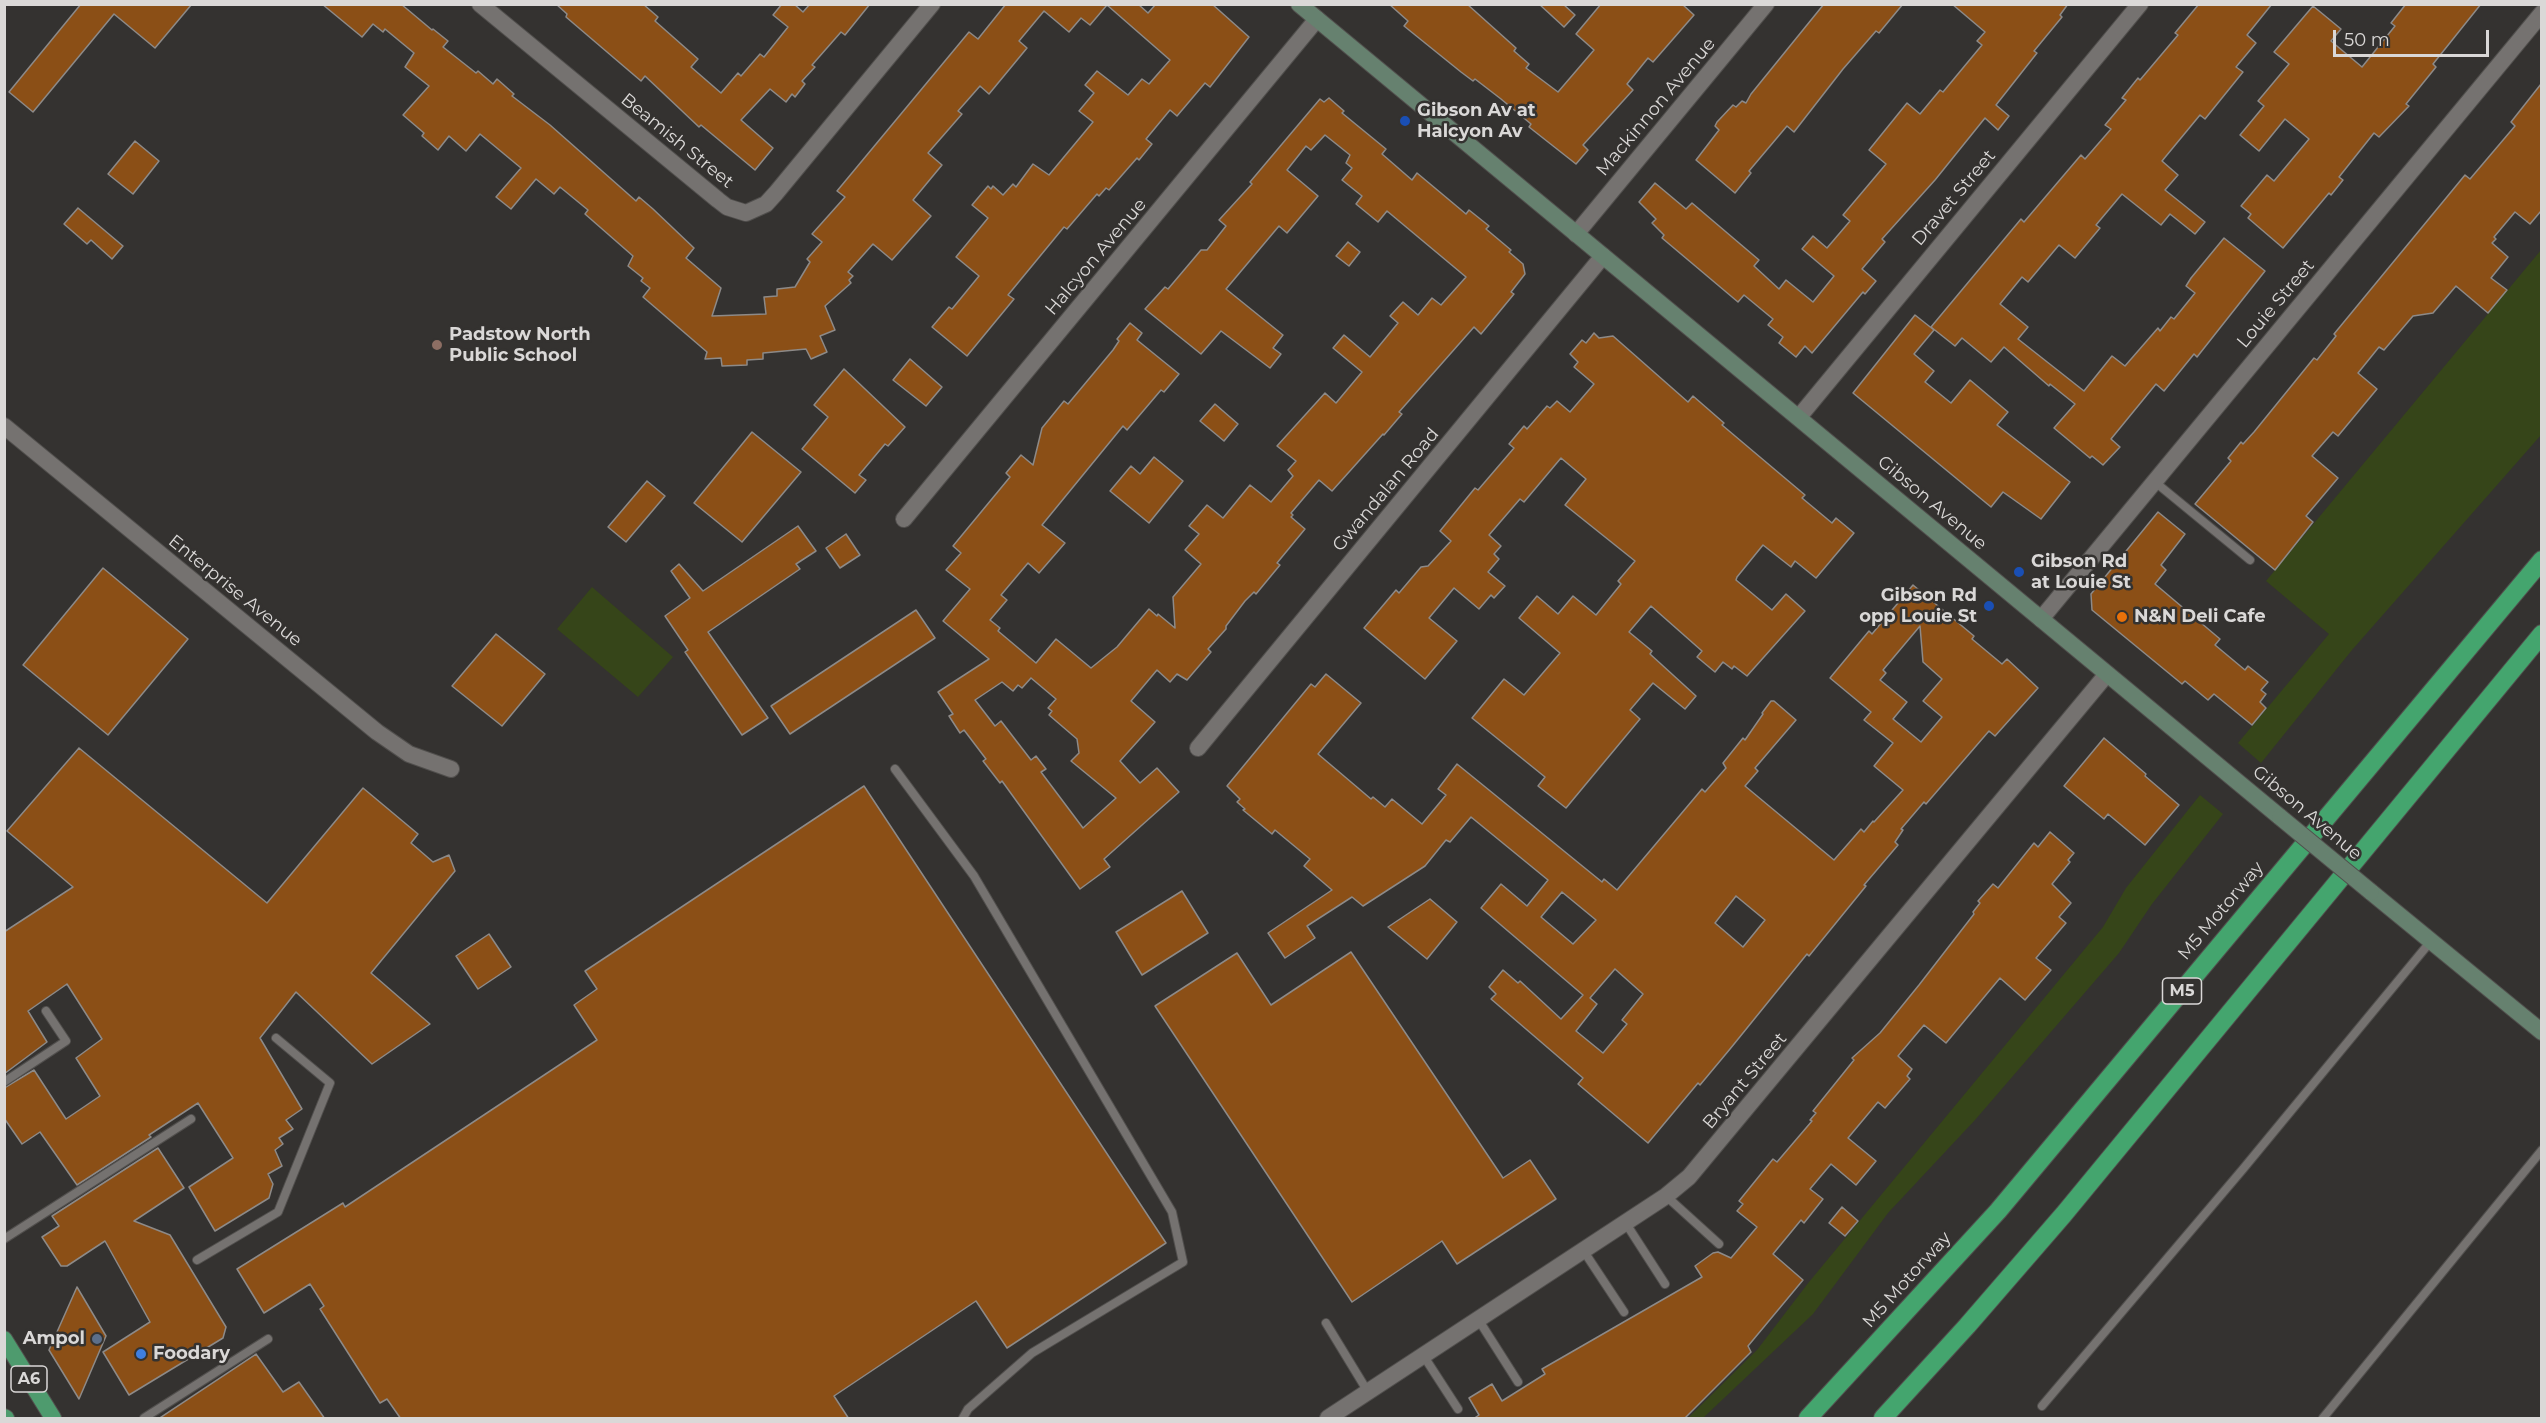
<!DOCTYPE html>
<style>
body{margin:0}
#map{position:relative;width:2546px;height:1423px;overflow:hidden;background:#343230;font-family:Montserrat,sans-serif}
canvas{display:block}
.frame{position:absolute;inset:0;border:6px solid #dad8d7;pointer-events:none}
.scale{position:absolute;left:2333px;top:30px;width:156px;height:27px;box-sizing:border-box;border:3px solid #dad8d7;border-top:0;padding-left:8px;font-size:18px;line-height:21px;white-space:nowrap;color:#dad8d7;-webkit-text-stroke:4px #343230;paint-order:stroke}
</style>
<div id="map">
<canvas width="2546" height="1423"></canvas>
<div class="frame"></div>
<div class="scale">50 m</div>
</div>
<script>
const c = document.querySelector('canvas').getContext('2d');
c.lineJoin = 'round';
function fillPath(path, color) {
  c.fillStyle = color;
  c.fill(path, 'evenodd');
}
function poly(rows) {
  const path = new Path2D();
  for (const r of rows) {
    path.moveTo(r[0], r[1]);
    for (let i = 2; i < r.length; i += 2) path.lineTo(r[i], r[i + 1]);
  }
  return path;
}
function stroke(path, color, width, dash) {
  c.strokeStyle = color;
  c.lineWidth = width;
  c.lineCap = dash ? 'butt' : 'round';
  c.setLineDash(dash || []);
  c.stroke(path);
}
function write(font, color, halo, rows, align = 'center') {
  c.font = font + ' Montserrat,sans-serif';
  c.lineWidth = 5;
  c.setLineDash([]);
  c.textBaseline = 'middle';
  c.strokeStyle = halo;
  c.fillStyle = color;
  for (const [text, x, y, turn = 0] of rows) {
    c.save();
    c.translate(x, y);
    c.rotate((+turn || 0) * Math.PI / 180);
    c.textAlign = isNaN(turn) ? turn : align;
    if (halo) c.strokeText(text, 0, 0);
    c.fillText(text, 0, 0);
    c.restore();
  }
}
const green = poly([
 [2541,250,2541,435,2352,650,2261,763,2238,743,2329,634,2266,581],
 [592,587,673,657,638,697,557,629],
 [2200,795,2223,814,2152,904,2119,953,1975,1120,1888,1213,1813,1314,1703,1418,1688,1418,1757,1350,1809,1282,2103,927,2126,888]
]);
const building = poly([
 [81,4,192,4,155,48,114,14,33,112,9,92,81,4],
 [322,4,401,4,432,30,433,29,448,41,443,47,476,73,478,71,493,84,497,79,514,94,512,96,550,125,636,201,639,197,653,209,694,248,686,258,721,288,712,316,766,314,764,297,777,296,777,289,795,287,810,262,807,259,822,242,812,234,845,197,837,191,969,32,978,39,1006,4,1138,4,1148,13,1156,4,1212,4,1249,37,1210,87,1205,83,1177,116,1170,110,1146,139,1152,144,1139,160,1137,158,1109,190,1106,188,1099,196,1097,194,1067,229,1064,227,1008,295,1014,299,967,356,932,327,949,307,952,309,979,276,956,257,988,218,972,205,988,186,991,189,993,186,1003,195,1013,184,1016,187,1033,164,1049,175,1093,122,1079,111,1094,93,1085,85,1097,71,1128,95,1142,79,1149,84,1170,60,1107,5,1090,25,1081,18,1069,32,1044,11,1019,41,1027,48,989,94,980,86,958,111,962,114,928,153,942,165,913,200,931,216,892,260,873,244,848,272,853,276,849,280,851,283,825,306,835,330,820,336,827,352,811,359,806,349,763,353,763,359,747,360,747,365,722,366,721,358,705,359,707,352,643,297,650,288,641,281,643,278,628,266,633,256,585,214,588,210,560,187,554,194,536,179,511,209,496,197,521,168,480,134,466,151,449,136,438,150,422,136,424,133,403,115,429,86,405,67,414,53,385,29,383,32,373,24,362,37,322,4],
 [556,4,643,4,658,17,655,21,698,59,691,67,721,93,738,73,741,76,760,54,764,57,788,27,773,15,782,4,794,4,803,12,810,4,870,4,845,35,841,32,812,65,815,67,802,81,805,84,795,97,792,94,786,102,770,89,741,120,773,148,755,170,701,125,699,127,645,76,641,81,566,17,567,14,556,4],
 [1389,4,1467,4,1516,48,1514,51,1529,64,1526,68,1558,92,1594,50,1576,34,1601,4,1682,4,1694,15,1653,62,1648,58,1627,84,1633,90,1583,145,1588,150,1576,164,1529,127,1531,124,1501,99,1475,79,1473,81,1461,72,1404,26,1408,21,1389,4],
 [1539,4,1563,4,1575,15,1564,27,1539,4],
 [1824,4,1903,4,1879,33,1876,31,1843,69,1794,132,1787,126,1749,171,1751,173,1735,193,1696,160,1719,130,1715,126,1717,122,1733,105,1736,107,1742,101,1746,103,1751,94,1824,4],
 [1952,4,2068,4,2060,15,2062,17,2034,51,2037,53,1996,105,2009,116,1998,130,1985,118,1935,180,1882,239,1885,242,1862,269,1876,281,1865,294,1863,292,1812,353,1805,346,1796,357,1779,343,1783,337,1768,325,1773,319,1744,295,1738,302,1662,238,1664,235,1652,223,1656,219,1639,202,1655,183,1686,209,1692,203,1759,260,1754,266,1779,289,1786,280,1813,302,1834,276,1802,249,1813,236,1827,248,1850,221,1843,215,1886,164,1869,150,1907,103,1920,114,1940,90,1943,92,1982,45,1977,41,1985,32,1952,4],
 [2199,4,2272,4,2247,35,2256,43,2236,67,2243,72,2205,119,2200,115,2162,161,2178,175,2165,190,2205,222,2195,234,2170,214,2161,225,2122,194,2096,225,2100,228,2075,258,2059,245,2028,282,2022,277,2000,304,2028,327,2018,339,2084,391,2112,356,2125,366,2158,328,2160,331,2171,317,2174,319,2195,293,2186,286,2191,278,2224,238,2265,271,2197,357,2194,354,2164,391,2156,384,2111,439,2120,447,2103,465,2092,456,2090,458,2054,428,2075,404,2050,384,2049,386,2004,347,1991,362,1962,338,1955,346,1931,327,2021,219,2024,222,2081,155,2085,159,2111,129,2105,125,2126,100,2122,98,2138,78,2140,80,2178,35,2175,33,2199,4],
 [2406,4,2481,4,2433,64,2436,67,2406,104,2409,106,2379,137,2374,133,2339,177,2343,180,2331,195,2329,193,2283,248,2248,218,2251,214,2241,206,2267,175,2274,181,2309,139,2285,119,2259,151,2240,135,2264,106,2258,101,2289,64,2274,52,2313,6,2341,29,2331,41,2362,67,2395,26,2391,23,2406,4],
 [2541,84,2541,211,2530,224,2515,212,2494,237,2496,239,2492,243,2508,257,2491,278,2507,290,2488,313,2456,286,2433,313,2413,316,2384,350,2379,347,2358,373,2377,389,2338,436,2333,432,2312,456,2338,478,2306,516,2313,522,2275,570,2195,504,2231,461,2228,458,2241,442,2243,444,2254,432,2314,358,2317,360,2336,336,2334,334,2465,175,2470,179,2515,126,2511,122,2541,84],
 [1329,98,1344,111,1342,113,1386,149,1382,154,1412,180,1417,173,1466,214,1469,210,1489,226,1486,229,1511,250,1509,252,1523,264,1525,274,1511,292,1514,294,1481,334,1474,327,1399,412,1402,414,1384,435,1383,434,1332,491,1319,480,1291,513,1293,515,1291,517,1305,529,1277,563,1280,565,1256,594,1254,592,1245,601,1226,626,1226,629,1208,649,1211,652,1187,680,1177,674,1170,682,1157,670,1131,701,1155,722,1120,761,1140,783,1157,768,1179,792,1104,859,1110,867,1080,889,1002,781,1000,783,983,761,986,759,964,730,960,733,949,716,953,714,938,692,989,659,943,621,970,589,946,570,961,553,953,546,1010,477,1006,473,1021,455,1033,465,1042,428,1064,401,1068,404,1113,350,1119,341,1117,339,1130,323,1142,333,1137,340,1179,374,1164,392,1161,390,1127,430,1123,426,1042,525,1065,543,1039,573,1028,563,1001,595,1007,600,990,620,1000,628,998,631,1036,663,1056,639,1091,668,1117,647,1149,609,1157,616,1158,614,1175,628,1173,597,1201,564,1185,550,1199,534,1189,526,1207,505,1223,518,1250,485,1271,502,1293,476,1288,470,1296,461,1277,446,1325,393,1336,403,1362,372,1333,348,1344,335,1370,357,1398,323,1390,316,1403,302,1418,315,1432,298,1441,305,1466,277,1387,211,1378,222,1356,204,1362,196,1342,180,1352,168,1346,163,1350,155,1325,135,1311,150,1306,146,1287,170,1318,196,1287,233,1279,226,1226,289,1283,335,1273,348,1281,354,1270,368,1221,331,1201,354,1145,309,1165,287,1168,289,1201,250,1207,250,1226,226,1219,220,1252,184,1250,182,1320,99,1324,102,1329,98],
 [1031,678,1056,699,1048,708,1052,711,1049,715,1077,739,1079,753,1071,761,1116,798,1083,828,1041,772,1046,769,1036,756,1031,760,1001,721,995,726,975,700,1002,682,1013,691,1018,685,1022,688,1031,678],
 [135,141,159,161,133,194,108,174,135,141],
 [78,208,123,246,112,259,91,240,87,244,64,224,78,208],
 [1348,242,1360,252,1349,266,1336,256,1348,242],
 [1915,315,1934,330,1914,354,1934,371,1925,382,1951,403,1970,380,2008,412,1997,425,2070,482,2041,519,2003,492,1991,507,1853,393,1915,315],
 [1594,333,1599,338,1613,336,1688,402,1693,396,1724,423,1722,425,1805,495,1802,498,1832,523,1836,518,1854,533,1816,578,1795,561,1791,567,1763,545,1737,577,1736,580,1772,610,1786,594,1805,611,1747,676,1734,666,1732,669,1723,662,1715,672,1697,657,1702,651,1651,606,1629,632,1652,651,1650,654,1696,696,1685,709,1653,683,1630,710,1640,719,1566,808,1538,786,1545,777,1472,718,1504,679,1524,695,1560,653,1519,618,1537,596,1558,614,1573,596,1596,615,1621,584,1618,581,1635,561,1565,505,1586,479,1561,458,1524,502,1520,499,1489,535,1501,546,1494,554,1499,559,1488,572,1505,586,1494,598,1491,595,1479,609,1454,588,1429,618,1457,641,1425,679,1364,628,1396,590,1399,593,1421,567,1428,566,1451,541,1440,531,1475,488,1478,490,1514,448,1509,444,1524,426,1527,429,1547,406,1550,408,1557,401,1570,412,1594,384,1574,367,1578,362,1570,354,1582,340,1586,343,1594,333],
 [910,359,942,387,926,406,893,380,910,359],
 [844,369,905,427,888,446,885,444,859,475,866,480,855,493,802,449,828,417,814,405,844,369],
 [1215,404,1238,424,1224,441,1200,421,1215,404],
 [752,432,801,472,742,542,694,503,752,432],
 [1154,457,1183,481,1149,523,1110,491,1131,466,1140,474,1154,457],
 [647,481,665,496,626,542,608,527,647,481],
 [2158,512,2185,534,2161,565,2166,570,2155,584,2220,639,2215,645,2245,670,2248,666,2268,682,2261,690,2266,694,2260,702,2266,708,2252,725,2214,694,2208,700,2185,681,2182,684,2092,610,2091,594,2158,512],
 [798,526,816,551,796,564,800,569,708,632,768,718,742,735,685,652,688,650,665,616,690,598,671,571,679,564,703,591,798,526],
 [846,534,860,555,840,568,826,548,846,534],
 [103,568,188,639,108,735,23,665,103,568],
 [1913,585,1974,636,1972,639,2002,664,2007,659,2038,688,1995,736,1989,731,1926,804,1924,802,1901,829,1903,830,1895,842,1898,845,1864,885,1866,886,1809,956,1807,954,1730,1049,1700,1085,1698,1083,1648,1143,1578,1084,1583,1078,1491,999,1496,994,1489,987,1503,970,1518,983,1520,981,1561,1019,1583,995,1481,908,1501,884,1527,906,1548,880,1471,817,1450,842,1446,840,1425,866,1363,906,1352,897,1307,926,1315,938,1285,958,1268,933,1332,890,1304,866,1310,859,1275,830,1272,834,1243,810,1245,809,1237,802,1240,799,1227,786,1311,684,1315,687,1326,674,1361,703,1318,754,1371,799,1373,797,1385,807,1392,799,1422,824,1446,795,1438,789,1457,764,1602,882,1604,879,1617,890,1702,789,1705,792,1726,768,1723,763,1743,738,1745,740,1763,714,1762,713,1771,701,1774,701,1796,720,1755,768,1758,771,1745,786,1834,860,1861,829,1864,832,1873,821,1874,822,1903,790,1874,766,1893,743,1864,720,1871,712,1830,678,1869,631,1872,634,1913,585],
 [1920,626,1923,662,1942,679,1923,701,1942,717,1921,742,1893,719,1907,702,1880,680,1886,673,1883,670,1920,626],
 [1562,892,1596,920,1573,944,1541,917,1562,892],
 [1736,896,1765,920,1743,947,1715,923,1736,896],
 [1615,969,1643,994,1622,1020,1627,1024,1603,1053,1576,1031,1597,1004,1590,998,1615,969],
 [916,610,935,638,790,734,771,706,916,610],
 [496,634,545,674,502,726,452,686,496,634],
 [2104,738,2146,774,2145,776,2179,805,2145,845,2108,814,2104,819,2064,786,2104,738],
 [79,748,267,903,363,788,418,834,411,843,433,862,449,855,455,871,371,973,430,1024,372,1064,296,992,260,1038,302,1109,286,1120,293,1129,279,1138,283,1144,275,1150,282,1166,268,1174,273,1184,269,1198,215,1231,189,1187,233,1158,198,1103,149,1135,151,1137,77,1185,40,1132,22,1144,4,1118,4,1088,34,1070,66,1119,100,1096,76,1058,102,1039,67,984,28,1011,47,1042,4,1074,4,932,73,887,7,831,79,748],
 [864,786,1166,1243,1007,1348,976,1301,834,1396,849,1419,401,1419,387,1399,380,1403,320,1309,324,1306,310,1284,264,1313,237,1269,343,1203,345,1207,597,1040,574,1005,597,989,585,971,864,786],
 [2050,832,2074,853,2068,860,2070,862,2052,884,2071,903,2059,917,2066,923,2036,958,2051,970,2025,1000,2000,978,1946,1043,1924,1025,1898,1056,1912,1069,1907,1076,1910,1079,1885,1108,1878,1102,1848,1138,1876,1161,1856,1185,1831,1164,1810,1189,1823,1199,1804,1223,1801,1220,1773,1254,1803,1280,1748,1346,1751,1352,1684,1419,1473,1419,1479,1415,1469,1398,1492,1384,1502,1401,1545,1374,1542,1369,1702,1277,1695,1266,1713,1253,1718,1252,1731,1258,1757,1227,1737,1211,1743,1204,1739,1201,1773,1159,1777,1162,1812,1121,1810,1120,1816,1113,1813,1111,1854,1060,1852,1058,1880,1033,1919,985,1974,914,1973,912,1980,903,1978,901,1993,884,1998,888,2034,843,2038,847,2050,832],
 [1182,891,1208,933,1142,975,1116,932,1182,891],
 [1430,899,1457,922,1427,959,1388,927,1430,899],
 [489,934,511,967,478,989,456,956,489,934],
 [1351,952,1503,1178,1530,1160,1556,1199,1457,1264,1442,1241,1352,1302,1155,1006,1237,953,1271,1005,1351,952],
 [158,1148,184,1188,134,1221,170,1235,226,1327,223,1338,129,1395,103,1352,150,1322,105,1241,67,1266,61,1266,42,1237,59,1226,52,1216,158,1148],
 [1842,1207,1858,1221,1845,1236,1829,1223,1842,1207],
 [77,1287,106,1336,79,1399,49,1350,77,1287],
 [256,1354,283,1392,299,1382,325,1419,158,1419,256,1354]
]);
const service = poly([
 [2155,482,2250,560],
 [895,769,974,876,1172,1212,1183,1262,1032,1353,968,1409,963,1418],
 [4,1082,66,1041,46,1011],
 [1666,1196,1719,1244],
 [1625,1222,1665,1284],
 [4,1239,191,1119],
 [1583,1250,1624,1312],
 [197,1260,278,1212,330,1083,276,1038],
 [1478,1319,1518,1382],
 [1326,1323,1368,1392],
 [1423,1355,1458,1409],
 [2042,1406,2243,1169,2431,941],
 [144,1418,268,1339],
 [2323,1418,2542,1150]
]);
const minor = poly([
 [480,4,718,200,727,207,746,213,766,204,776,193,932,4],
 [1576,234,1766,4],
 [1799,417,2140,4],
 [4,426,377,732,409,754,451,769],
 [904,519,1317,19],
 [2041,619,2542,13],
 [1198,748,1603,256],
 [1328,1418,1666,1196,1689,1177,2107,674]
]);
const secondary = poly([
 [1299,4,2280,817],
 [2371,892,2542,1032]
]);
const trunk = poly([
 [4,1339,53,1418],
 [4,1417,6,1418]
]);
const motorway = poly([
 [1808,1418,1998,1211,2542,560],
 [1883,1418,1967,1326,2064,1214,2542,634]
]);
const secondaryBridge = poly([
 [2280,817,2371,892]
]);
const markers = [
 [1405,121,6,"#1a4fb4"],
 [437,345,6,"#8d6e63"],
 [2019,572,6,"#1a4fb4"],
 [1989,606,6,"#1a4fb4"],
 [2122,617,6,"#e8710a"],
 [97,1339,6,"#5c6f8a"],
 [141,1354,6,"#3f7fe0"]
];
const shields = [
 [2182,991,39],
 [29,1379,36]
];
const shieldNames = [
 ["M5",2182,991],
 ["A6",29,1379]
];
const streetNames = [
 ["Mackinnon Avenue",1656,107,-50],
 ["Beamish Street",677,141,39],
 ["Dravet Street",1954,198,-50],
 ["Halcyon Avenue",1096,257,-50],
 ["Louie Street",2276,304,-50],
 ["Gwandalan Road",1386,490,-50],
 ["Gibson Avenue",1932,503,40],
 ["Enterprise Avenue",235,591,39],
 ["Gibson Avenue",2307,813,40],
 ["M5 Motorway",2221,911,-50],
 ["Bryant Street",1745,1081,-50],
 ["M5 Motorway",1907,1280,-48]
];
const poiNames = [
 ["Gibson Av at",1417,111],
 ["Halcyon Av",1417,132],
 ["Padstow North",449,335],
 ["Public School",449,356],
 ["Gibson Rd",2031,562],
 ["at Louie St",2031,583],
 ["Gibson Rd",1977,596,"right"],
 ["opp Louie St",1977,617,"right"],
 ["N&N Deli Cafe",2134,617],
 ["Ampol",85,1339,"right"],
 ["Foodary",153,1354]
];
fillPath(green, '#364519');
fillPath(building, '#8b4f16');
stroke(building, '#8d8a88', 1.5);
stroke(service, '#514f4d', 10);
stroke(minor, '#514f4d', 18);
stroke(secondary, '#514f4d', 18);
stroke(trunk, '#514f4d', 18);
stroke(motorway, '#514f4d', 20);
stroke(service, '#757270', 8);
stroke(minor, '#757270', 16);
stroke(secondary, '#66816f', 16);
stroke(trunk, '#4e9b6e', 16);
stroke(motorway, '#44a56e', 18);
stroke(secondaryBridge, '#514f4d', 18, []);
stroke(secondaryBridge, '#66816f', 16);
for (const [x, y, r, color] of markers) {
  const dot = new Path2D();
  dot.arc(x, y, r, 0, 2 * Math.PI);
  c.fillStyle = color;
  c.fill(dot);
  stroke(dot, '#343230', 2);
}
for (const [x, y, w] of shields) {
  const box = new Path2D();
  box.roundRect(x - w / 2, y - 13, w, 26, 4.5);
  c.fillStyle = '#343230';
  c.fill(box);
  stroke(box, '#dad8d7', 1.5);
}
write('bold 16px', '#dad8d7', null, shieldNames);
write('18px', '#dad8d7', '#343230', streetNames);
write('bold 18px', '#dad8d7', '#343230', poiNames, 'left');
</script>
